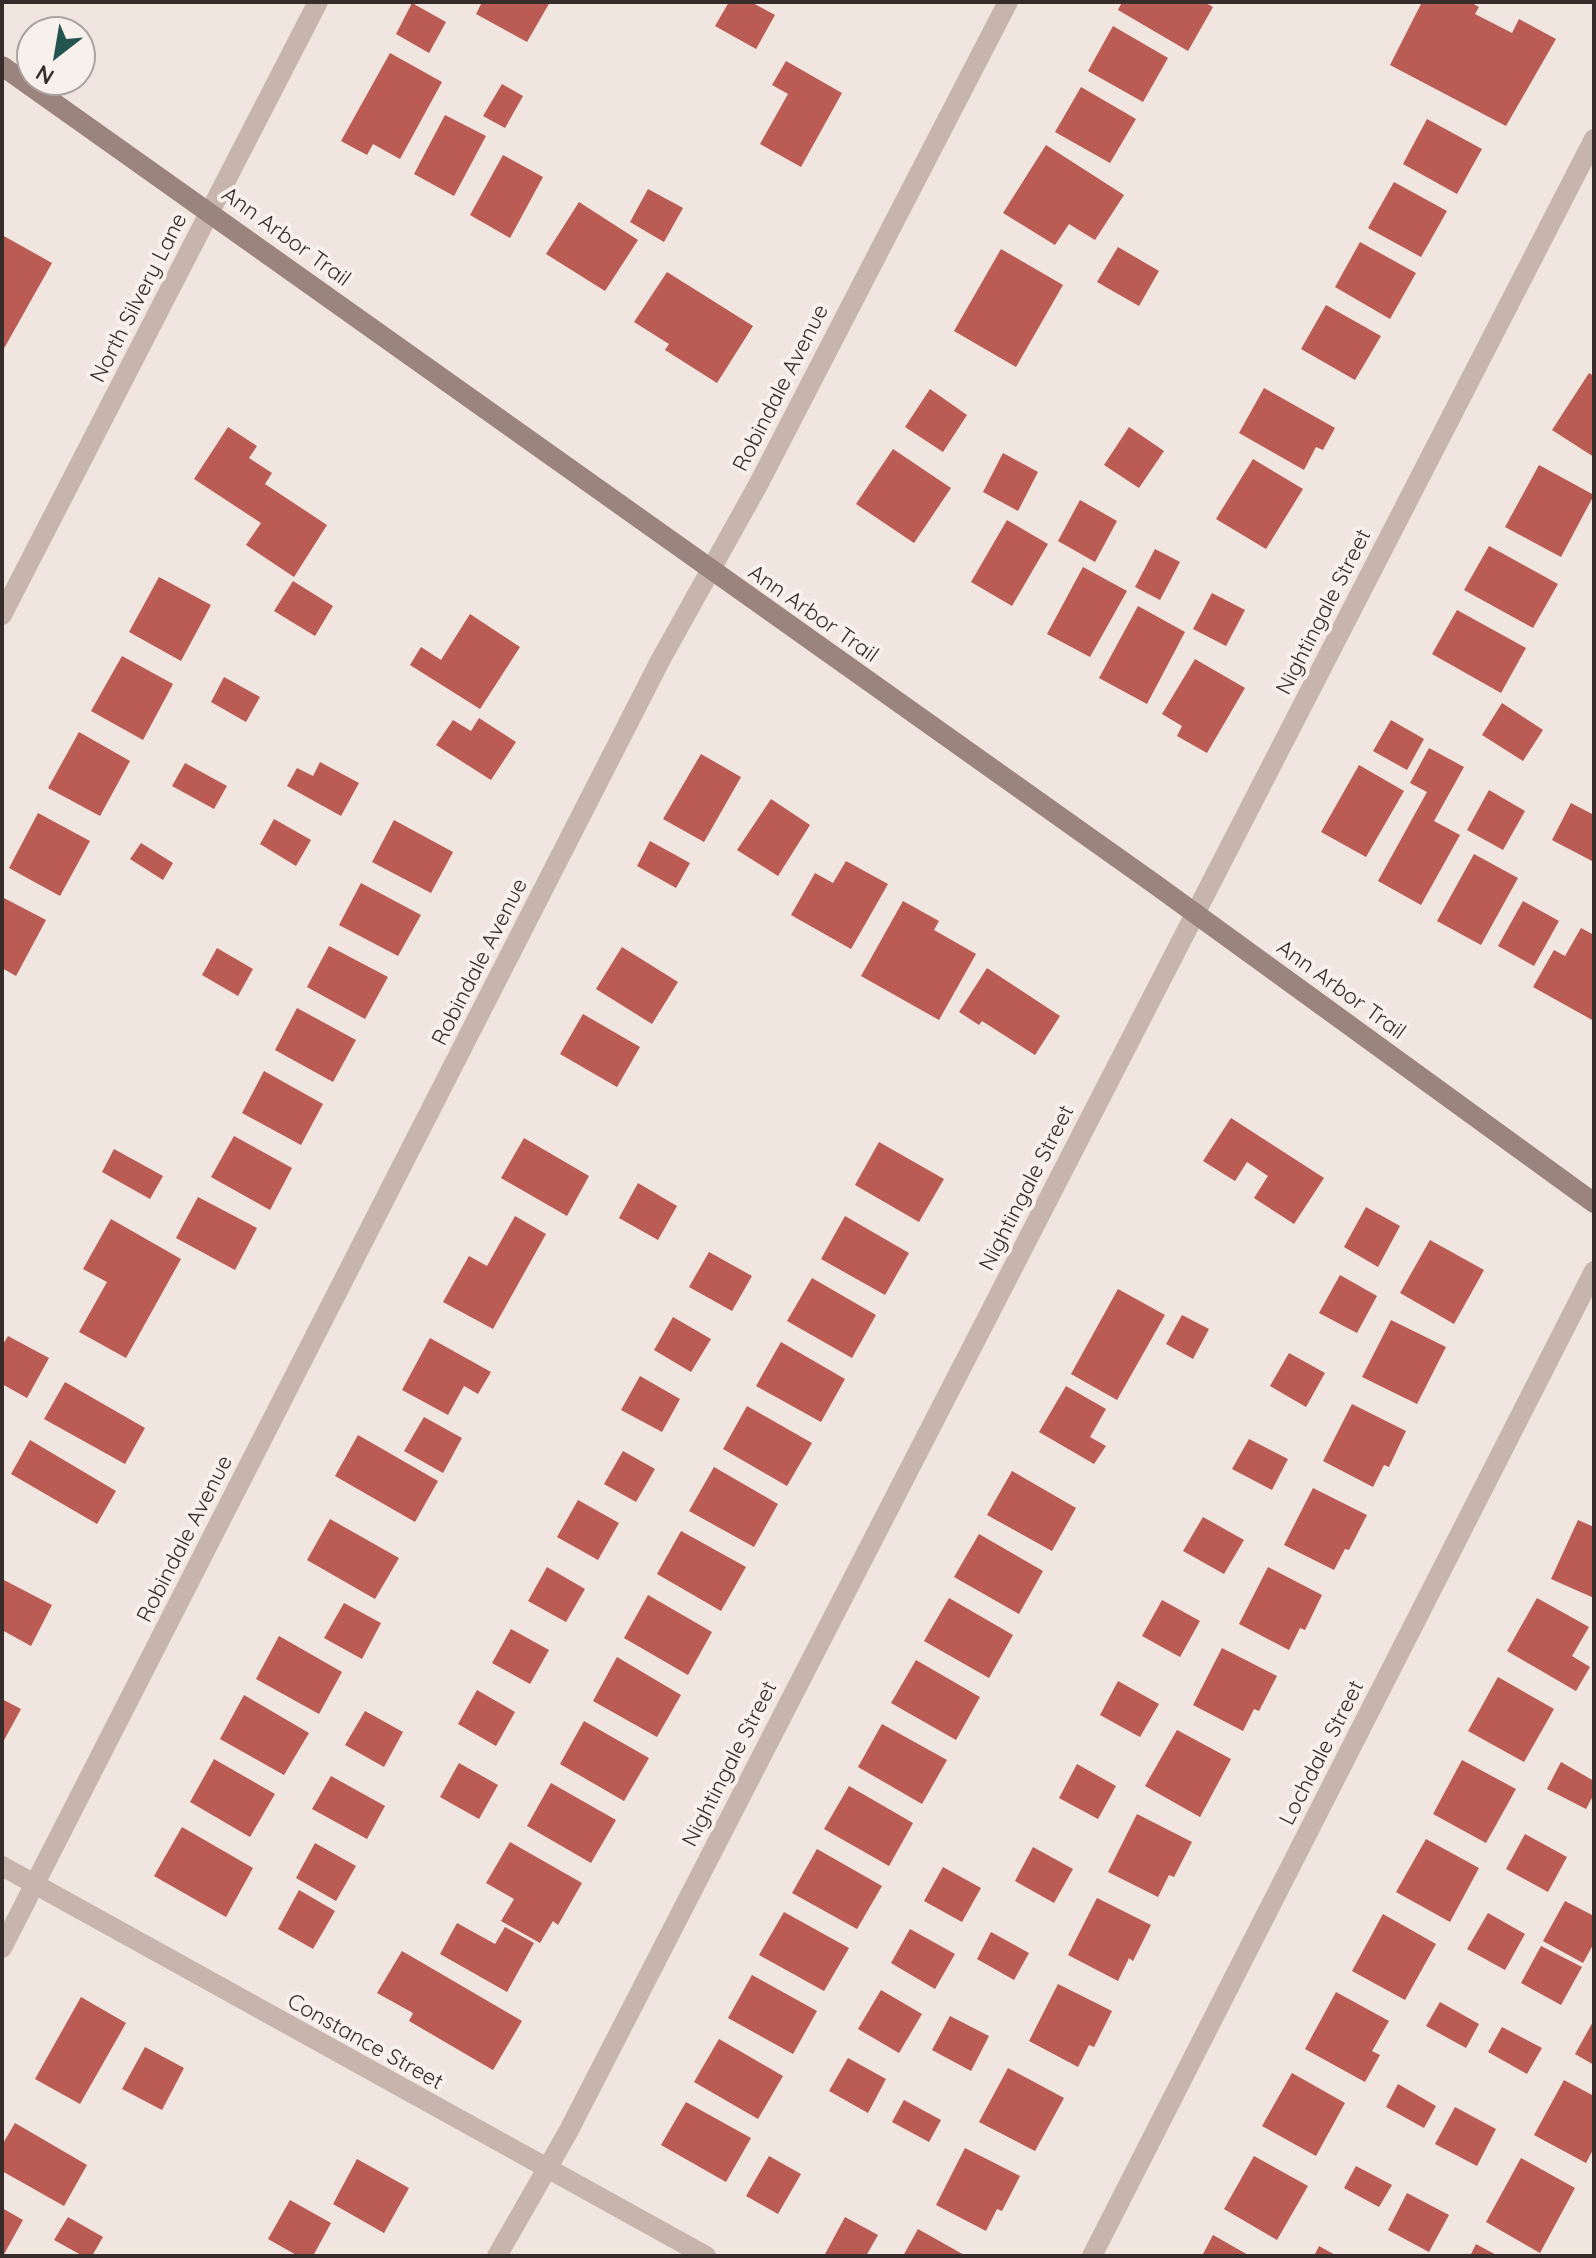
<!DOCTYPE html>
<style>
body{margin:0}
#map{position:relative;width:1596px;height:2258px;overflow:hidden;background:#f0e5df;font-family:Quicksand,sans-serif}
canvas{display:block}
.frame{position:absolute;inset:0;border:4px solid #362c2a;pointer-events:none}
.north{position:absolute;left:16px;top:16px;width:80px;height:80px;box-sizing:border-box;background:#f8f0eb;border:2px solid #aaa29e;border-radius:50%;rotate:211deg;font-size:22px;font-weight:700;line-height:32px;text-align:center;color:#362c2a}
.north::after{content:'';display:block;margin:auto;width:28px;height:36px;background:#24544f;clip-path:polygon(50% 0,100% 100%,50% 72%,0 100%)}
</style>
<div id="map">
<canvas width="1596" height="2258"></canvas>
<div class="frame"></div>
<div class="north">N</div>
</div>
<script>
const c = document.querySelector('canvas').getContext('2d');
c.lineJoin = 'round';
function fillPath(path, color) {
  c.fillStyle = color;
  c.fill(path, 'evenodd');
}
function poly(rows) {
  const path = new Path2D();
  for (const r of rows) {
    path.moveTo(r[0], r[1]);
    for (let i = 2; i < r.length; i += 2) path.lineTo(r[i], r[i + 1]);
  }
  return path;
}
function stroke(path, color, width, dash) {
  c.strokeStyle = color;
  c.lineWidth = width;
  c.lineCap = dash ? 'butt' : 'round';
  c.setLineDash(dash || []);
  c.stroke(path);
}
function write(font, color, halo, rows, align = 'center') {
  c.font = font + ' Quicksand,sans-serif';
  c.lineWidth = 8;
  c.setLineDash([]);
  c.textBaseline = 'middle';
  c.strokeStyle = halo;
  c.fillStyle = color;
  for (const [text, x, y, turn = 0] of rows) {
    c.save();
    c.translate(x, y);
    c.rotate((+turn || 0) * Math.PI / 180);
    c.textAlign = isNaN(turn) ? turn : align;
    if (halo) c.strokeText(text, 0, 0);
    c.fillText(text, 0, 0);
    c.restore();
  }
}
const building = poly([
 [482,2,550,2,527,42,476,14],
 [729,2,751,2,775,15,756,49,715,26],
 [1122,2,1204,2,1213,7,1188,51,1118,10],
 [1422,2,1470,2,1479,7,1475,14,1512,33,1519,19,1556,39,1506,126,1390,65],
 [412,3,446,22,429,53,396,34],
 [1113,26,1168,58,1143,102,1088,71],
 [390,53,442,82,400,159,373,144,367,155,341,141],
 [786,61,842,93,801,167,760,144,788,94,772,85],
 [502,84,523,96,505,128,483,116],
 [1081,87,1136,119,1110,163,1055,132],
 [445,115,486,136,454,196,414,174],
 [1427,119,1482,149,1457,194,1403,164],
 [1046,145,1124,195,1095,240,1069,224,1055,245,1003,213],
 [503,155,543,177,510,238,470,215],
 [1394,182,1447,211,1421,257,1368,228],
 [648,189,683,208,664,242,630,222],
 [579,202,638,240,605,291,546,254],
 [2,235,52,263,2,352],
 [1360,242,1416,273,1390,319,1335,287],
 [1118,247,1159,271,1139,306,1097,282],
 [1001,249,1063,285,1016,367,954,331],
 [667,272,753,326,717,383,665,350,669,344,634,322],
 [1326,305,1381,336,1355,380,1301,349],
 [1589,373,1594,376,1594,457,1552,430],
 [1264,388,1335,428,1323,450,1316,447,1304,470,1239,433],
 [930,389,967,415,943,452,905,427],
 [228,427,257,446,249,458,272,473,265,484,327,525,294,577,246,545,261,523,194,479],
 [1129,427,1164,451,1139,488,1104,465],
 [893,449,951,488,914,543,856,504],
 [1003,453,1038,472,1018,511,983,492],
 [1253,459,1303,489,1266,549,1216,519],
 [1539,465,1594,495,1561,557,1505,527],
 [1080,500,1117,521,1095,562,1058,541],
 [1007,520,1048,544,1012,606,971,582],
 [1489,546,1558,584,1533,628,1464,590],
 [1155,549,1180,562,1160,600,1135,587],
 [1083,567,1127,591,1090,657,1047,634],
 [159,577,211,605,181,661,129,632],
 [293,581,333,606,315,636,274,611],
 [1212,593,1245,610,1226,646,1193,629],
 [1138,606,1185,632,1147,704,1099,678],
 [1457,610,1526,648,1501,693,1432,654],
 [470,614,520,647,480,709,410,665,421,647,441,660],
 [122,656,173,684,143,740,91,711],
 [1195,659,1245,688,1207,753,1177,736,1182,726,1162,714],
 [224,677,260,697,246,722,211,702],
 [1502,703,1543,730,1523,761,1482,735],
 [479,718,516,742,491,780,436,745,453,720,471,731],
 [1391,720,1424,739,1407,770,1373,751],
 [79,732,130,761,100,816,48,788],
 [1429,748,1464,767,1434,821,1460,835,1421,905,1378,881,1427,792,1410,783],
 [701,754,741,777,704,842,663,819],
 [320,762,359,783,341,816,287,786,297,768,313,776],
 [185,763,227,786,214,809,172,786],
 [1359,765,1404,791,1366,857,1321,832],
 [1489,790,1525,811,1503,850,1467,830],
 [771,799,810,825,778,876,737,850],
 [1571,803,1594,815,1592,861,1552,840],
 [38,813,90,841,60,896,9,868],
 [274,819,311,840,296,866,260,844],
 [394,820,453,852,431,893,372,862],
 [650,841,690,863,676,888,637,866],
 [141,843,173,863,163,880,130,859],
 [1474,854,1518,878,1481,945,1437,921],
 [846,861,888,884,851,949,791,915,815,873,833,883],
 [361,883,421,915,398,956,339,925],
 [2,897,46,920,16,976,2,968],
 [903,901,939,921,934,930,976,954,939,1020,861,976],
 [1523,901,1559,921,1534,966,1498,946],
 [1581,928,1594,935,1594,1021,1533,987,1554,950,1565,956],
 [329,946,388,977,365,1019,307,987],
 [622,947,678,982,652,1024,596,989],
 [217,948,253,969,238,996,202,975],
 [987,968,1060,1016,1035,1055,982,1021,979,1025,959,1012],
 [297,1008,356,1040,333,1082,275,1050],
 [583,1014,640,1047,617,1087,560,1054],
 [264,1071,323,1104,301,1145,242,1113],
 [1231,1118,1324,1178,1294,1224,1254,1198,1268,1176,1247,1162,1235,1181,1203,1161],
 [234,1136,292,1168,270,1210,211,1177],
 [524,1138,589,1176,567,1216,501,1178],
 [879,1142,944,1179,919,1222,855,1185],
 [114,1149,163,1176,150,1199,102,1172],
 [638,1183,677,1206,658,1240,619,1218],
 [198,1197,257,1228,235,1270,176,1238],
 [1366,1207,1400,1226,1378,1267,1344,1247],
 [515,1216,546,1234,493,1329,443,1302,469,1256,487,1266],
 [845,1216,909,1253,885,1295,821,1259],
 [111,1219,181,1259,126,1358,79,1332,107,1282,83,1269],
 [1430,1240,1484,1270,1454,1324,1400,1293],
 [709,1252,752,1276,732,1311,689,1287],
 [1340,1275,1377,1296,1357,1333,1319,1313],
 [812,1278,876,1315,852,1358,787,1321],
 [1118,1289,1165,1315,1117,1400,1071,1374],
 [1182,1315,1209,1329,1193,1359,1166,1344],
 [673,1317,711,1339,691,1372,654,1350],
 [1391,1320,1446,1347,1417,1404,1362,1377],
 [8,1336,49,1358,27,1398,2,1384,2,1346],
 [430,1338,491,1372,478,1394,464,1386,448,1415,402,1390],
 [781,1342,845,1379,821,1422,756,1386],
 [1289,1353,1325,1373,1306,1407,1270,1386],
 [640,1376,680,1399,662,1432,621,1410],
 [65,1382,145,1428,125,1464,44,1419],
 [1066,1386,1106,1409,1090,1437,1106,1446,1094,1464,1039,1432],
 [1352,1404,1406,1431,1389,1467,1384,1465,1373,1487,1323,1461],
 [747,1406,812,1443,787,1486,723,1449],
 [424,1417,462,1438,443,1473,404,1451],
 [358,1435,438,1481,415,1522,335,1476],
 [1249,1439,1288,1459,1272,1490,1232,1469],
 [30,1440,116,1491,97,1524,11,1474],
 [623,1451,655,1469,636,1502,604,1484],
 [714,1467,778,1504,754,1547,689,1511],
 [1012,1471,1076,1508,1052,1551,987,1515],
 [1313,1488,1367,1515,1349,1550,1345,1549,1334,1570,1284,1545],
 [578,1500,619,1523,598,1560,557,1537],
 [1203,1517,1244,1540,1224,1574,1183,1551],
 [330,1519,399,1558,375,1599,307,1560],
 [1578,1520,1594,1527,1594,1598,1551,1579],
 [681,1531,746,1567,721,1611,657,1574],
 [979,1534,1043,1571,1019,1614,954,1577],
 [547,1567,585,1589,566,1622,528,1601],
 [1268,1567,1322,1595,1305,1630,1300,1628,1289,1650,1239,1624],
 [2,1579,52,1605,31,1646,2,1630],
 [648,1595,712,1632,688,1675,624,1638],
 [949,1598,1013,1635,989,1678,924,1641],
 [1537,1598,1589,1627,1572,1656,1590,1667,1576,1691,1507,1651],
 [1162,1600,1200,1621,1180,1657,1142,1636],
 [344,1603,381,1623,362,1659,324,1638],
 [511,1629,549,1650,530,1684,492,1663],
 [279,1636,342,1672,319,1714,256,1679],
 [1222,1648,1277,1676,1259,1711,1254,1709,1243,1731,1193,1705],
 [617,1657,681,1695,657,1737,593,1701],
 [916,1660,980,1697,956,1740,891,1703],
 [1498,1677,1554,1709,1524,1762,1468,1731],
 [1118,1681,1159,1704,1140,1737,1100,1715],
 [477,1690,515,1712,496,1746,458,1724],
 [244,1695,309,1733,284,1775,220,1739],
 [2,1699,21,1709,2,1744],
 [365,1711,403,1732,384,1767,345,1745],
 [584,1721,649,1758,624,1801,560,1764],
 [882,1724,947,1760,922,1804,858,1767],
 [1177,1730,1231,1759,1200,1817,1145,1786],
 [214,1759,275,1794,250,1837,190,1802],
 [1462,1760,1516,1789,1486,1843,1433,1814],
 [1561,1762,1594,1781,1594,1794,1586,1809,1547,1789],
 [459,1763,498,1785,479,1819,440,1797],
 [1077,1764,1116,1786,1098,1819,1059,1798],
 [331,1776,385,1806,367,1839,312,1809],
 [551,1783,616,1820,591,1863,527,1826],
 [849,1786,913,1823,889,1866,824,1829],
 [1137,1814,1192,1842,1174,1877,1169,1875,1158,1897,1108,1872],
 [182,1827,253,1868,226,1917,154,1876],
 [1525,1834,1567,1857,1548,1892,1506,1869],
 [1426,1839,1479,1868,1450,1922,1396,1892],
 [510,1842,582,1883,558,1925,553,1921,540,1943,501,1921,514,1899,486,1883],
 [315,1843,356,1866,336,1901,296,1878],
 [1033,1847,1073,1869,1054,1903,1015,1881],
 [817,1849,882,1886,857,1929,792,1893],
 [943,1867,981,1888,962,1922,924,1901],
 [299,1890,335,1911,313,1949,278,1929],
 [1097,1898,1151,1925,1133,1961,1129,1958,1118,1981,1068,1955],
 [1565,1901,1594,1916,1594,1943,1583,1963,1543,1941],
 [784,1912,849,1948,824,1991,759,1955],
 [1488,1913,1525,1934,1505,1970,1467,1949],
 [1383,1914,1436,1944,1405,2000,1352,1971],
 [457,1923,495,1944,505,1927,534,1943,507,1992,440,1954],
 [910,1929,955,1954,935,1989,891,1963],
 [991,1932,1029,1953,1014,1980,977,1959],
 [1541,1946,1582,1967,1561,2005,1521,1983],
 [402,1951,522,2021,493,2070,409,2021,413,2013,377,1993],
 [752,1975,817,2011,793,2054,728,2018],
 [1058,1984,1112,2011,1094,2047,1089,2045,1078,2067,1029,2041],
 [881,1990,922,2014,899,2053,858,2029],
 [1336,1992,1389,2021,1372,2051,1380,2055,1365,2082,1305,2049],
 [81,1997,126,2023,80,2104,35,2079],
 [1440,2002,1479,2024,1466,2048,1426,2026],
 [950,2016,989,2036,971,2071,932,2050],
 [1594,2020,1594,2065,1575,2054],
 [1502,2027,1542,2048,1527,2074,1488,2052],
 [719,2039,783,2076,758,2119,694,2082],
 [145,2047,184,2068,162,2110,122,2089],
 [848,2058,886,2079,868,2113,829,2091],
 [1008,2068,1064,2098,1035,2151,979,2122],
 [1292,2073,1345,2103,1316,2156,1262,2126],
 [1564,2080,1594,2096,1594,2148,1586,2163,1534,2135],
 [1398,2084,1436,2106,1424,2128,1386,2107],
 [904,2100,941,2120,929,2142,892,2122],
 [686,2102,751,2138,726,2182,661,2145],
 [1455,2107,1496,2129,1477,2166,1435,2144],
 [15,2123,87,2165,64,2206,2,2171,2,2145],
 [965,2148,1020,2176,1002,2211,997,2209,986,2231,936,2205],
 [769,2156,801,2174,778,2214,746,2196],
 [1254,2156,1308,2186,1277,2240,1224,2209],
 [1521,2158,1575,2188,1540,2253,1486,2222],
 [357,2159,409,2188,384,2233,333,2204],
 [1356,2166,1392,2185,1379,2207,1344,2188],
 [1407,2193,1449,2215,1429,2252,1388,2230],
 [290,2200,331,2223,313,2256,298,2256,268,2239],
 [2,2208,23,2220,3,2256,2,2256],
 [68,2217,103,2237,92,2256,83,2256,54,2240],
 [845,2217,878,2235,866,2256,824,2256],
 [918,2229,966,2256,903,2256],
 [1213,2235,1250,2256,1202,2256],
 [1476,2244,1498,2256,1470,2256],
 [1319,2246,1337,2256,1314,2256]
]);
const street = poly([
 [2,615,318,2],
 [2,1866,706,2256],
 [2,1948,661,659,758,485,1008,2],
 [497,2256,568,2132,1594,139],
 [1092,2256,1594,1271]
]);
const secondary = poly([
 [2,66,1156,885,1594,1203]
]);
const streetNames = [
 ["Ann Arbor Trail",286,237,36],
 ["North Silvery Lane",139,298,-63],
 ["Robindale Avenue",781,388,-63],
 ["Nightingale Street",1324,612,-63],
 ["Ann Arbor Trail",813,614,35],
 ["Robindale Avenue",480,962,-63],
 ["Ann Arbor Trail",1341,990,36],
 ["Nightingale Street",1027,1188,-63],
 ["Robindale Avenue",185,1539,-63],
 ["Lochdale Street",1322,1753,-63],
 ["Nightingale Street",730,1764,-63],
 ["Constance Street",365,2042,29]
];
fillPath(building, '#ba5c54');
stroke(street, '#c7b4ac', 20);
stroke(secondary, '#9b837e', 20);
write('22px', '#362c2a', '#f8f0eb', streetNames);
</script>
